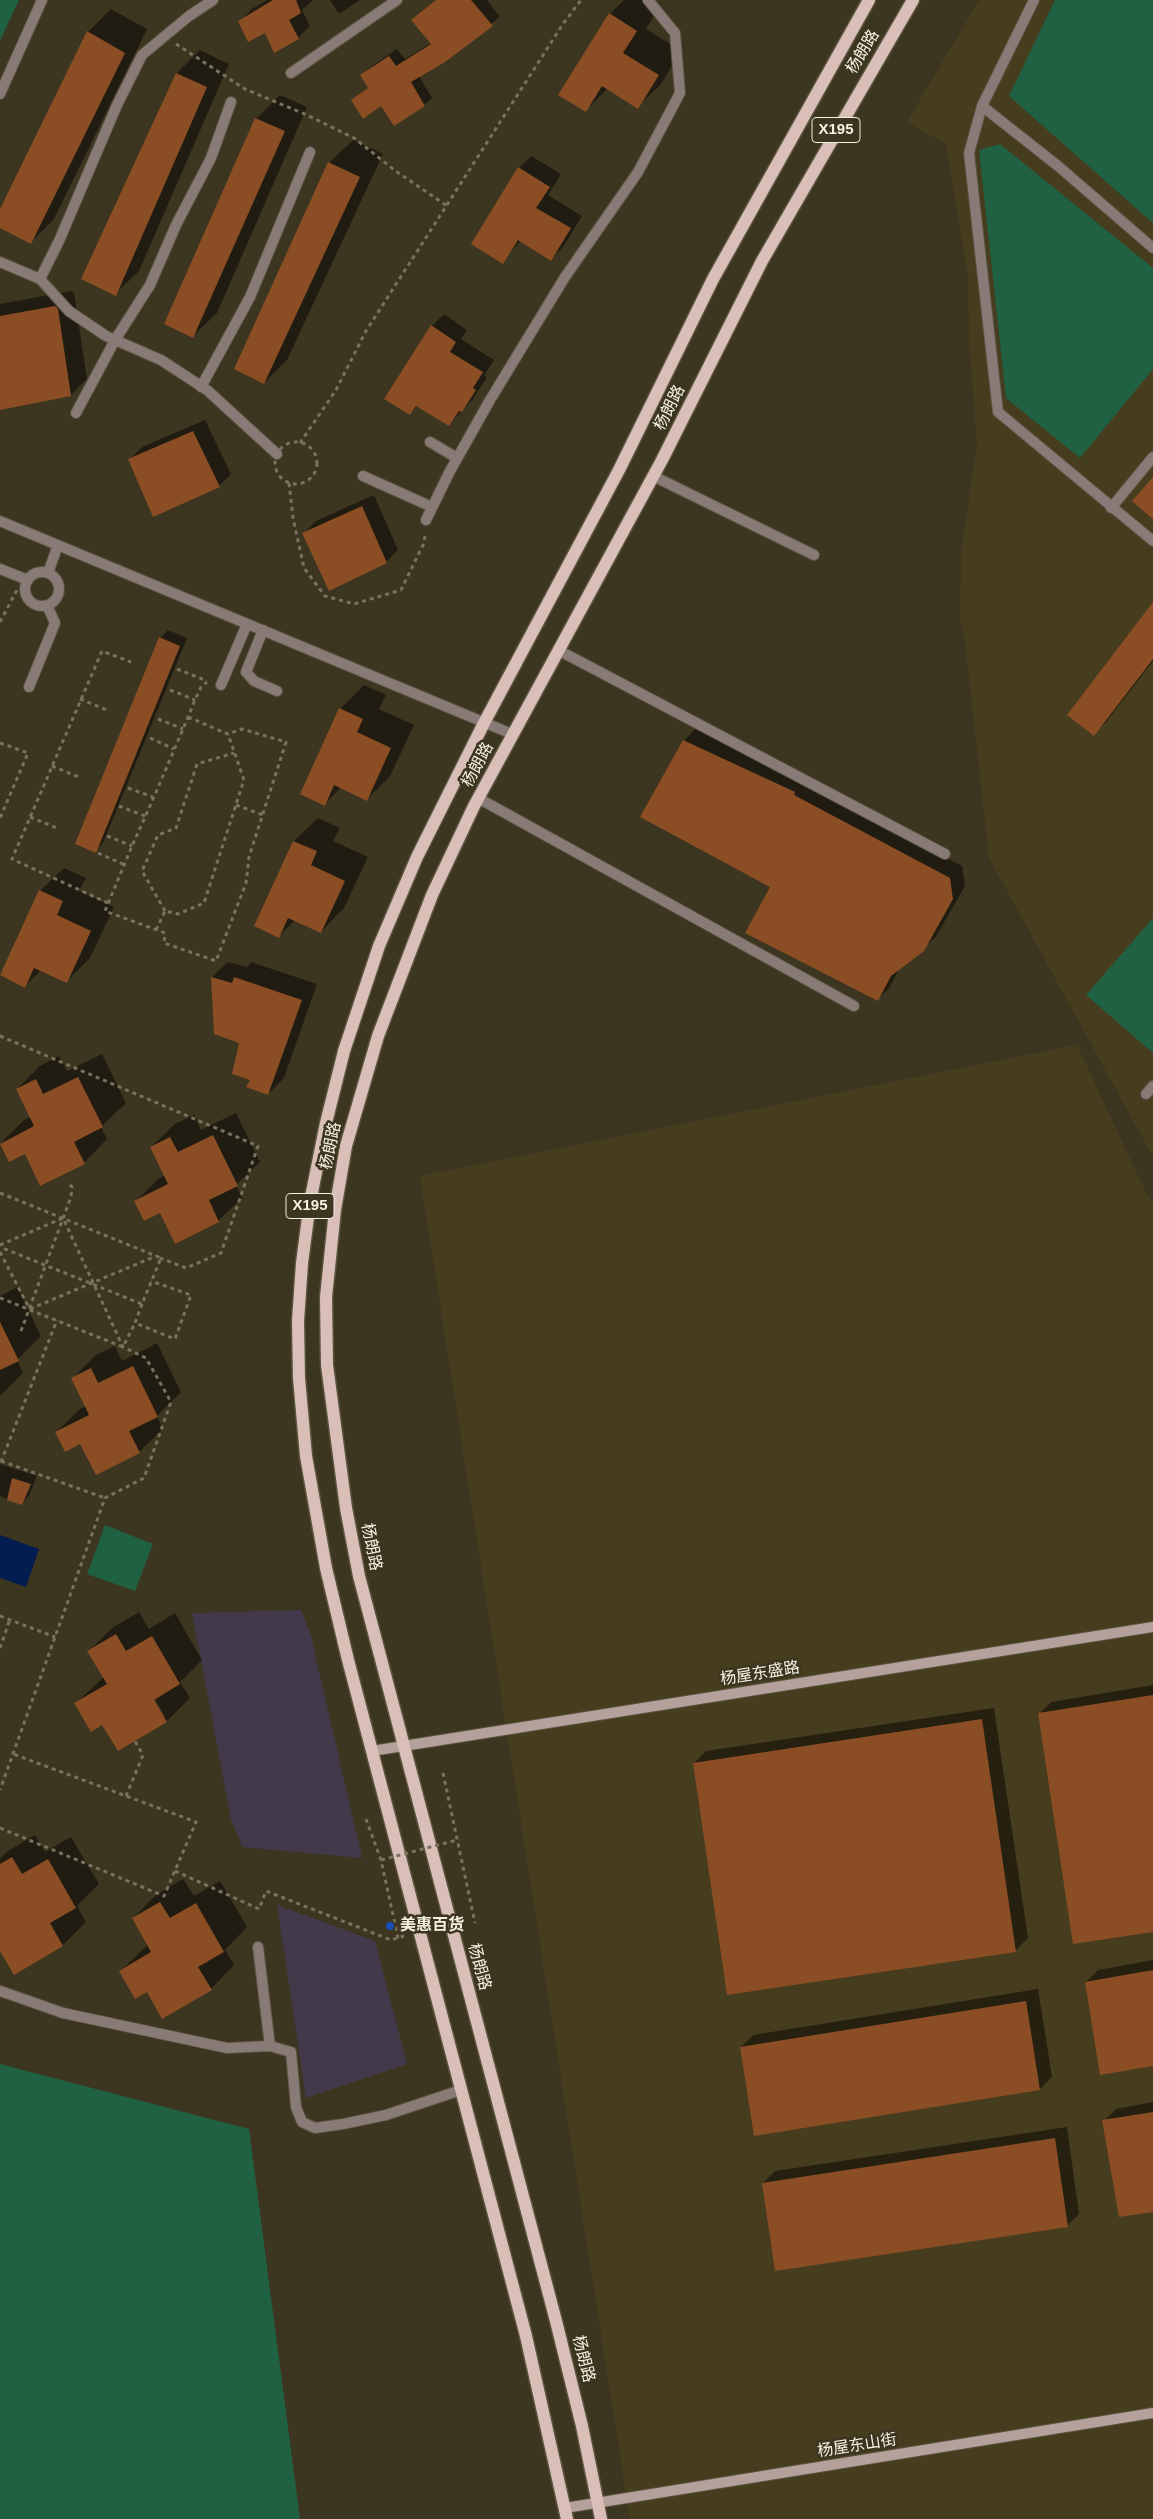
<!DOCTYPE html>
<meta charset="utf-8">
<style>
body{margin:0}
canvas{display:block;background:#3c351f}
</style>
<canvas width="1153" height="2519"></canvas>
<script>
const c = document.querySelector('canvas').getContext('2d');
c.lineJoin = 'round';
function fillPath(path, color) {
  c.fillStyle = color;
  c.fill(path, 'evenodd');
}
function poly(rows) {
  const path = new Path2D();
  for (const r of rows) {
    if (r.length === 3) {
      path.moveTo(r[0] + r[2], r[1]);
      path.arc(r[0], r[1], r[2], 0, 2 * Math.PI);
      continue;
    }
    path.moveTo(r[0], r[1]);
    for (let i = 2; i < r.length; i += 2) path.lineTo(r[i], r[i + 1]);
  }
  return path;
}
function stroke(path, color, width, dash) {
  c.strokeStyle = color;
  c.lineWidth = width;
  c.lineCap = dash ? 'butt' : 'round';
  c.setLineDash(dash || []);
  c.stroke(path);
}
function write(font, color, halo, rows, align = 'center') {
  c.font = font + ' Arial,"Noto Sans SC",sans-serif';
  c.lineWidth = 5;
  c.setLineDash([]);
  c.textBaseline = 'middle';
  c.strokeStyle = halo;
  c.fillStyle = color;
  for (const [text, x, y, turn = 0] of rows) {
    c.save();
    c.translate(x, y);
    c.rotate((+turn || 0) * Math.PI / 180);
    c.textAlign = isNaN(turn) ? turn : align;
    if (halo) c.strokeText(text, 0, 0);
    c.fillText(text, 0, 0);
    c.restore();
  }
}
const commercial = poly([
 [301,1610,311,1636,362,1858,242,1847,231,1819,192,1613],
 [277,1905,375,1941,407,2064,306,2098]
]);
const built = poly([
 [979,0,1153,0,1153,1157,989,858,965,640,960,619,961,556,977,442,969,341,968,277,946,144,907,122],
 [1077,1045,1147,1195,1153,1201,1153,2519,630,2519,420,1176]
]);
const green = poly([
 [0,0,19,0,0,41],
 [1055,0,1153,0,1153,223,1009,96],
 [1000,144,1153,268,1153,369,1080,458,1006,398,979,150],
 [1153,918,1153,1053,1086,995],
 [105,1525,153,1544,135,1591,87,1574],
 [0,2064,249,2129,300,2519,0,2519]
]);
const water = poly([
 [0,1535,39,1549,26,1587,0,1578]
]);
const shadow = poly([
 [267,0,313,0,302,10,310,26,298,38,265,32,240,21,252,9],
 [330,0,360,0,339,14],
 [436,0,487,0,500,17,419,76,432,98,424,105,382,105,352,100,369,87,362,76,369,68,397,49,405,59,431,43,413,20],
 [624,0,648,0,659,7,646,29,681,51,661,84,637,107,608,88,586,110,610,14],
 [111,9,147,29,54,219,31,242,0,227,0,212,88,32],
 [200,50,229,64,139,271,115,294,83,279,177,73],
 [280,95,307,107,217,313,193,336,256,119],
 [353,140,383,154,287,360,264,383,329,163],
 [531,156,561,174,548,195,582,216,563,247,551,259,520,241,502,262,519,168],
 [71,291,74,293,87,379,71,395,0,409,0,304],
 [444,314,467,330,461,339,494,360,484,376,487,377,473,399,449,425,417,406,410,414,432,326],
 [205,420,231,474,219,486,130,459,142,447],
 [374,495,398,550,386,562,304,533,316,521],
 [1153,604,1153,661,1106,722,1094,734],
 [168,630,187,638,103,843,95,851,160,638],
 [364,685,386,695,379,709,414,725,390,776,367,799,341,787,325,804,340,709],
 [696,728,805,783,962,866,965,886,935,938,900,967,890,987,878,999,771,886,641,817,684,741],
 [318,818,340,828,333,841,368,857,344,908,321,932,295,920,279,936,255,926,294,841],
 [64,868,86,878,79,891,114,907,90,958,67,981,41,970,25,986,1,976,40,891],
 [228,962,247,967,251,962,317,984,284,1078,268,1094,251,1079,240,1043,212,977],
 [102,1054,126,1103,101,1127,107,1139,84,1163,26,1153,10,1161,1,1143,24,1120,31,1117,17,1089,40,1066,59,1056,67,1071],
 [236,1113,260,1162,236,1185,242,1198,218,1221,160,1211,136,1201,159,1178,165,1175,151,1147,175,1124,194,1115,201,1130],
 [17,1287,41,1336,17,1360,23,1373,0,1396,0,1296],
 [157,1343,181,1392,157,1416,163,1429,139,1452,81,1442,56,1432,80,1409,86,1406,73,1378,96,1355,115,1346,122,1361],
 [0,1464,37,1476,29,1496,21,1504,0,1496],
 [139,1612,149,1629,175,1613,202,1660,180,1682,190,1698,167,1721,103,1723,76,1703,104,1677,89,1651,112,1628],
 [152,1694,165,1716,162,1716,150,1695],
 [1153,1685,1153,1930,1039,1714,1051,1702],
 [994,1708,1028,1938,1016,1950,694,1763,706,1751],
 [35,1835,45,1852,71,1837,99,1884,77,1906,86,1922,63,1945,15,1973,0,1948,0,1859,8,1851],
 [183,1879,194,1896,220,1881,247,1927,225,1950,234,1965,211,1989,147,1990,120,1971,148,1945,133,1918,156,1895],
 [1153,1960,1153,2064,1086,1982,1098,1970],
 [1038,1989,1052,2077,1040,2089,741,2047,753,2035],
 [1153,2102,1153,2210,1104,2121,1116,2109],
 [1067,2127,1079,2214,1067,2226,763,2183,775,2171]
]);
const building = poly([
 [273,0,296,0,301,13,289,20,299,39,274,53,265,33,248,42,238,21],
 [436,0,471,0,493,26,445,62,411,82,425,106,394,126,381,106,363,119,351,100,368,88,360,75,389,56,396,66,431,44,411,20],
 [609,13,637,31,623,53,659,75,638,109,602,86,586,112,558,95],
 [87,31,125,53,31,244,0,228,0,209],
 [176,73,207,87,116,296,81,279],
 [255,118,285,131,193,338,164,324],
 [328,162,360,177,264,384,234,369],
 [518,167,550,187,536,208,571,228,551,261,518,240,503,264,471,244],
 [55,306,58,309,71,396,0,410,0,316],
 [431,325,456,342,450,352,483,372,473,388,476,390,462,412,459,411,449,426,416,406,410,415,384,399],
 [193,431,220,487,153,517,128,459],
 [1153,477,1153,519,1132,501],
 [362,506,387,563,329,591,302,533],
 [1153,602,1153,659,1094,736,1067,715],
 [159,637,180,646,96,853,75,844],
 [339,708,363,719,357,732,391,748,367,801,334,785,325,806,300,794],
 [683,740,795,792,794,795,950,878,953,899,924,951,891,976,878,1001,745,933,770,887,640,817],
 [293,841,317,851,311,865,345,881,321,933,288,918,279,938,254,926],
 [39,890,63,901,57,915,91,931,67,983,34,968,25,988,0,975],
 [211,977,232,983,234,977,302,1000,268,1095,246,1087,250,1080,232,1074,239,1043,214,1034],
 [78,1077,103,1127,74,1142,85,1164,40,1186,25,1154,9,1162,0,1144,34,1126,16,1089,36,1079,43,1094],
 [213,1135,238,1186,209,1200,219,1222,175,1244,160,1213,144,1221,134,1201,168,1184,150,1147,170,1137,178,1152],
 [0,1322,19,1361,0,1370],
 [133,1366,158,1417,129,1431,140,1453,96,1475,80,1444,65,1452,55,1432,89,1415,71,1378,91,1368,98,1383],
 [12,1478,31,1484,22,1505,7,1500],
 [116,1634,126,1651,152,1636,180,1684,154,1700,167,1722,118,1751,102,1725,91,1732,74,1703,107,1684,87,1651],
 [1153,1695,1153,1932,1073,1944,1038,1713],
 [982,1719,1016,1952,727,1995,693,1763],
 [12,1857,22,1874,48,1859,76,1908,50,1923,63,1946,14,1975,0,1951,0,1864],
 [160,1902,170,1918,196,1903,224,1952,198,1967,212,1990,162,2019,147,1992,135,1999,119,1971,151,1952,132,1918],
 [1153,1970,1153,2066,1100,2075,1085,1982],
 [1026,2001,1040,2090,754,2136,740,2047],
 [1153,2112,1153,2212,1119,2217,1102,2120],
 [1055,2138,1068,2227,775,2271,762,2183]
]);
const path = poly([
 [176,44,245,89,307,115,354,138,397,172,447,206],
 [296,463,21],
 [300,443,336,390,366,331,400,278,563,24,581,0],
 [289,483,293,518,304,568,325,596,354,604,401,590,424,543,425,535],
 [0,622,17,590],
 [177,669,207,681],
 [170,690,195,700],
 [80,699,109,711],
 [188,717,228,734,242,729,286,742,249,857,246,883,216,961,164,943,165,933,105,911,132,846,154,797,183,729,188,717,195,700,201,687,207,682],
 [158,719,183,729],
 [150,738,174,749],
 [0,743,28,753,0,818],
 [52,766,81,778],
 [128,788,153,797],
 [236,805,263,815],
 [119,806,145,816],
 [30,817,59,829],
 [107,836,132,846],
 [98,853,125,865],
 [108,903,12,859,102,651,131,662],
 [165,911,142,871,158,835,176,828,197,764,234,753],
 [156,930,165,911,178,914,204,903,244,780,228,734],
 [0,1036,258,1146,221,1253,186,1268,160,1258],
 [0,1193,161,1258,142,1304,0,1247],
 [0,1245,63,1218,123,1347,146,1358,171,1402,144,1478,105,1498,0,1790],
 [0,1252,29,1308],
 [0,1298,123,1347,135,1323],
 [142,1304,135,1323,175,1339,191,1295,151,1281],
 [30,1309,156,1256],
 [21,1331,71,1197,72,1187,67,1182],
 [1,1461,105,1498],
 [1,1462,57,1320],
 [0,1616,55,1637],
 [0,1648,10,1619],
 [443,1773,475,1923],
 [126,1796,143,1755,133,1738],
 [366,1819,381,1860,398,1938],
 [0,1828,164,1896,196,1822,13,1754],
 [175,1871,259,1909,266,1891,391,1940,404,1936]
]);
const lane = poly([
 [1034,0,982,106,1058,166,1153,248],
 [982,106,969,153,998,412,1153,541],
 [653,476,814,555],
 [1111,508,1153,457],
 [558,650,945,854],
 [478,798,854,1006],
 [1146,1094,1153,1086]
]);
const street = poly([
 [213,0,189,16,142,55,117,105,59,241,40,279,69,311,106,336,161,360,207,390,277,454],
 [291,73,397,0],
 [0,94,42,0],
 [0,262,40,279],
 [201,387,250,297,310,152],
 [76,413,115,340,150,285,176,225,211,158,231,102],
 [430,442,457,458],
 [363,476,432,507],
 [426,520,450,471,490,400,565,277,638,172,680,93,675,33,648,0],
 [0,521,512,734],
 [0,569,28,580],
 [42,589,17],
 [48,573,58,545],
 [263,630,246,672,254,681,277,691],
 [221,685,247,624],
 [29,687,55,623,47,605],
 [258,1947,270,2046,291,2052,296,2107,302,2122,315,2128,343,2124,386,2115,461,2090],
 [0,1991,63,2013,227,2048,270,2046]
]);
const secondary = poly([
 [372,1751,1153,1627],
 [565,2508,1153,2413]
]);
const primary = poly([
 [567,2519,526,2336,348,1660,326,1568,306,1456,299,1378,298,1321,302,1263,310,1202,326,1123,344,1051,379,946,417,857,484,723,619,470,713,279,869,0],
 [601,2519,582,2426,556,2321,359,1576,346,1508,327,1365,326,1297,335,1210,346,1146,378,1036,432,895,474,806,662,460,762,261,913,0]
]);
const pathBridge = poly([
 [381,1860,457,1840]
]);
const markers = [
 [390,1926,5,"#1a4fb4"]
];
const shields = [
 [836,130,48],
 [310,1206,48]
];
const shieldNames = [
 ["X195",836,130],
 ["X195",310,1206]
];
const streetNames = [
 ["杨朗路",863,52,-59],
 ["杨朗路",670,408,-63],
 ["杨朗路",478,765,-62],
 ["杨朗路",331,1146,-78],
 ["杨朗路",371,1547,79],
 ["杨屋东盛路",760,1674,-9],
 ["杨朗路",479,1967,75],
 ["杨朗路",583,2359,76],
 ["杨屋东山街",857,2446,-9]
];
const poiNames = [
 ["美惠百货",400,1926]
];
fillPath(commercial, '#42394a');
fillPath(built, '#463d1f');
fillPath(green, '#206043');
fillPath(water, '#041d51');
fillPath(shadow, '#0007');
fillPath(building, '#8b4d24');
stroke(lane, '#5a533e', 12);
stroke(street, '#5a533e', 12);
stroke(secondary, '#5a533e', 12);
stroke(primary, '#5a533e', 15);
stroke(path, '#78725e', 3, [4, 4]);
stroke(lane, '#877a77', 10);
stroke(street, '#877a77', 10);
stroke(secondary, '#b5a19b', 10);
stroke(primary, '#d9bfb7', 12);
stroke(pathBridge, '#78725e', 3, [4, 4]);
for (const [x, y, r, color] of markers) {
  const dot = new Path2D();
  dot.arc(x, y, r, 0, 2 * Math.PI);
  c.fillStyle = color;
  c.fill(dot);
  stroke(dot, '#3c351f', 2);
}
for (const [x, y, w] of shields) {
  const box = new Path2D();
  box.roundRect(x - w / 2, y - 12.5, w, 25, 4);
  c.fillStyle = '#3c351f';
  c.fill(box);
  stroke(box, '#f5f1e3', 1);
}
write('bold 15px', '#f5f1e3', null, shieldNames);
write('16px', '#f5f1e3', '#3c351f', streetNames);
write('bold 16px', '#f5f1e3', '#3c351f', poiNames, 'left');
</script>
